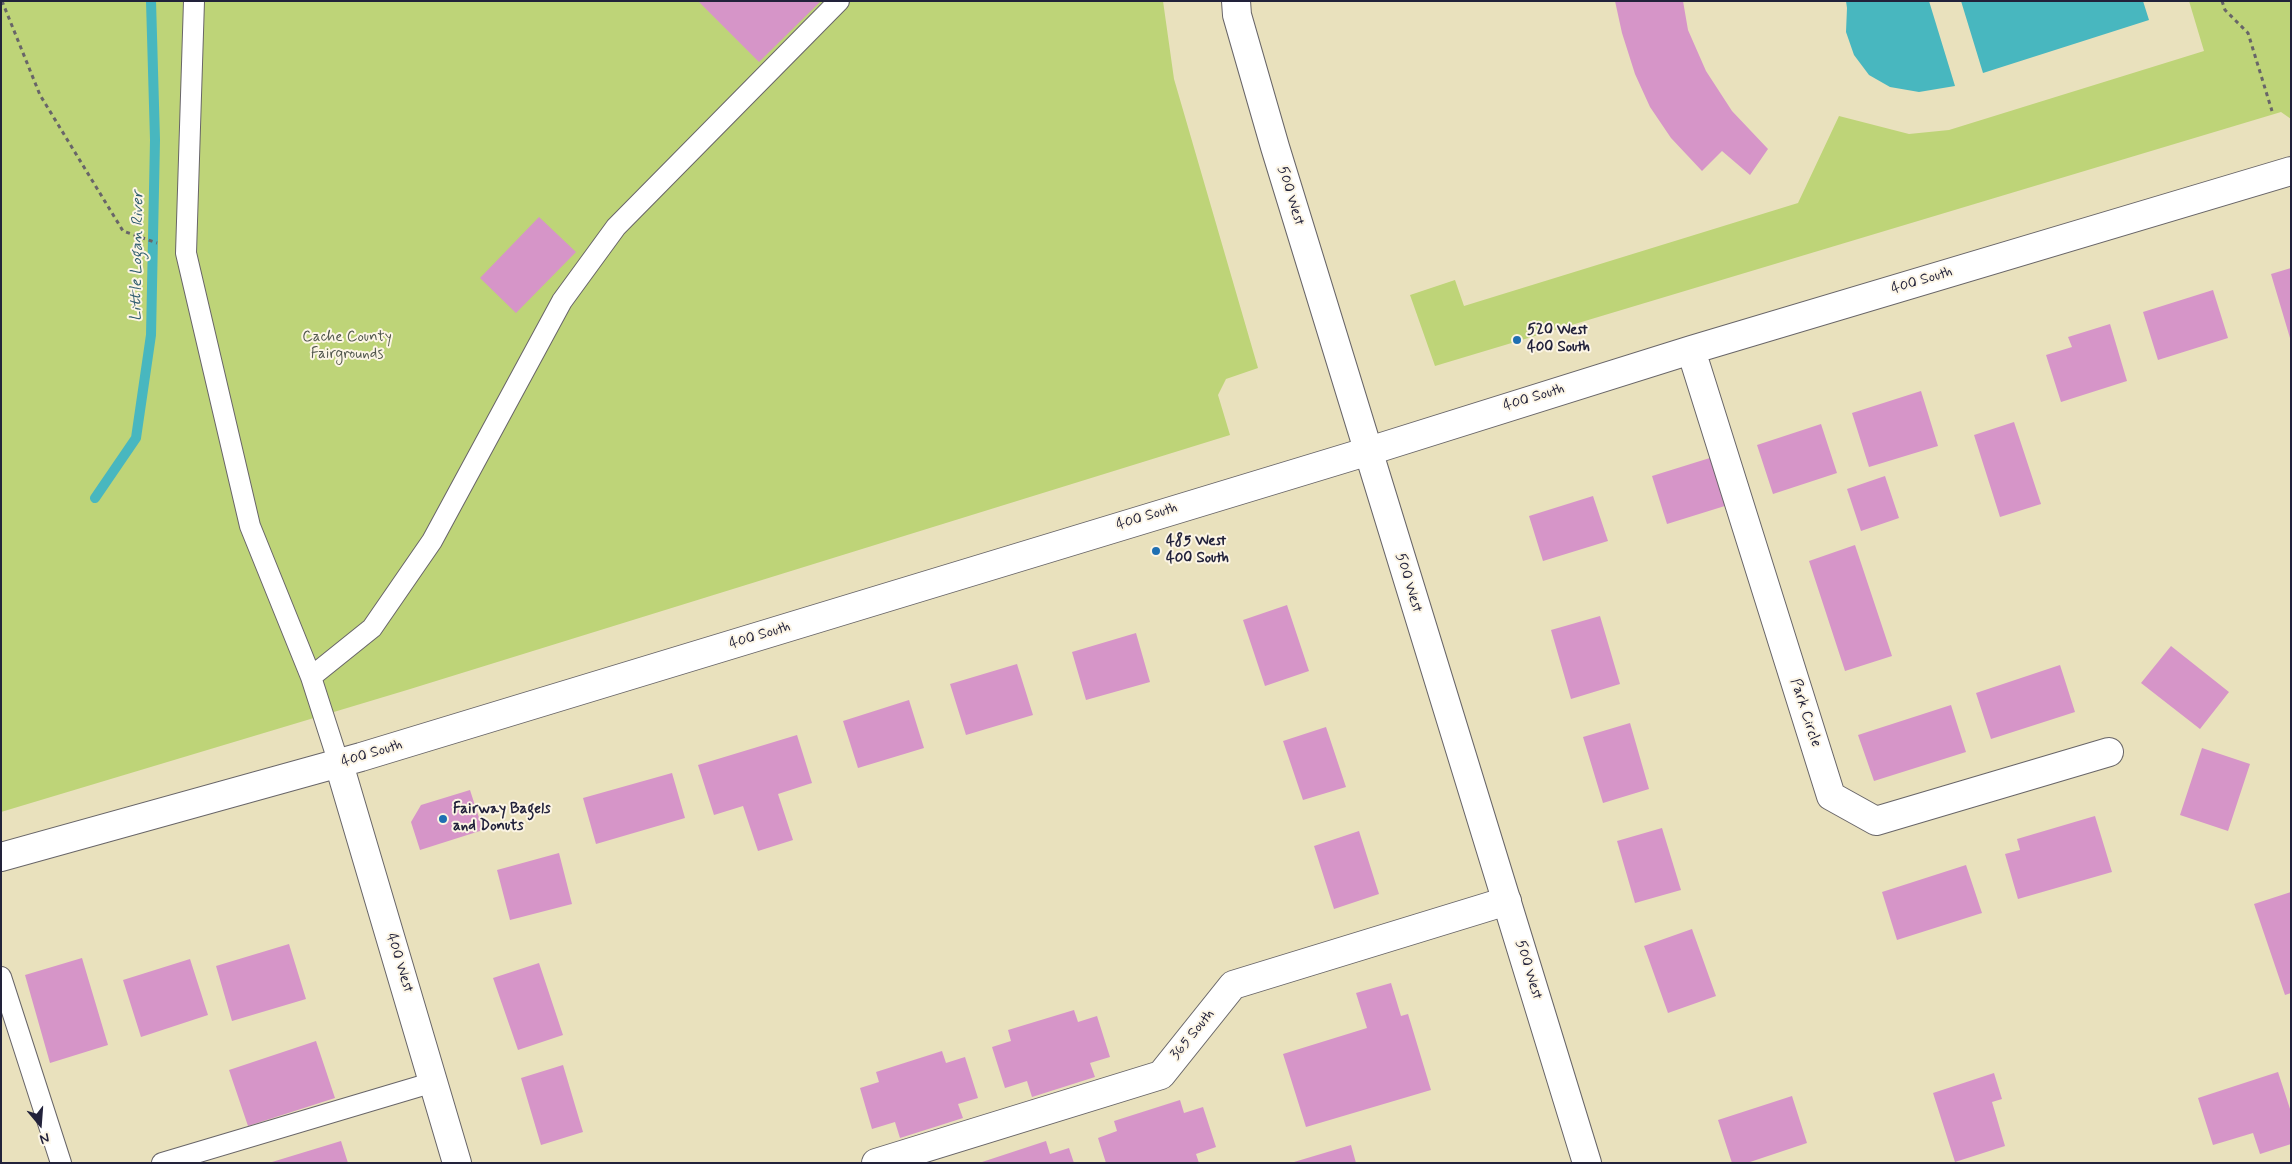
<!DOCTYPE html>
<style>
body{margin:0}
#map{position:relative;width:2292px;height:1164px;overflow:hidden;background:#e9e1bd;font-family:Mynerve,sans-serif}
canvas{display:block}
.frame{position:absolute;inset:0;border:2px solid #22223b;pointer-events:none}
.north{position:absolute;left:15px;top:1099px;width:50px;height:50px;-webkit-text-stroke:4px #fcf5e5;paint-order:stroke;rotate:162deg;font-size:14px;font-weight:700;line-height:20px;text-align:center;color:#22223b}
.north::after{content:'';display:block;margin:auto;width:18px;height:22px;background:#22223b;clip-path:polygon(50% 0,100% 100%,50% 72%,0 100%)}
</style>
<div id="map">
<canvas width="2292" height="1164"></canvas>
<div class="frame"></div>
<div class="north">N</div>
</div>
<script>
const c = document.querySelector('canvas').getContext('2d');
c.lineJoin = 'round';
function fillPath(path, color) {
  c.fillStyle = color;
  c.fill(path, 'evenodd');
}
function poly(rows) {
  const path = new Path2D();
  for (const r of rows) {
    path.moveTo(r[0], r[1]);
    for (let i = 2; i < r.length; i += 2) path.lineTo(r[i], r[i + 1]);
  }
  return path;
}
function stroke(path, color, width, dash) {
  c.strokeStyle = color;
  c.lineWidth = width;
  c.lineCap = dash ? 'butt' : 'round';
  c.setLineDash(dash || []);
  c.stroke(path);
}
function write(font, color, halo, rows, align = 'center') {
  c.font = font + ' Mynerve,sans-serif';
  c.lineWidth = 4;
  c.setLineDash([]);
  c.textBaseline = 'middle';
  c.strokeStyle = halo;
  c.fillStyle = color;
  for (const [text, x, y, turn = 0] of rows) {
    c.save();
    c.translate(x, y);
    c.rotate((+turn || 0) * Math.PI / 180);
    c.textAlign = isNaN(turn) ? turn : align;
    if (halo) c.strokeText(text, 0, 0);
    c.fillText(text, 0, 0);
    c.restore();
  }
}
const green = poly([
 [1,1,1163,1,1174,79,1258,368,1226,379,1218,395,1230,435,407,690,1,812],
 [2189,1,2291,1,2291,119,2281,112,1435,366,1410,295,1455,280,1464,306,1798,203,1839,116,1909,134,1949,130,2204,51]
]);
const water = poly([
 [1846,1,1929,1,1955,86,1919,92,1890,87,1869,75,1854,55,1846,32,1847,8],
 [1961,1,2143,1,2149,20,1983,73]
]);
const stream = poly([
 [95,498,136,438,151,335,155,140,151,1]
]);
const building = poly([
 [698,1,821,1,759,62],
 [1615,1,1683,1,1688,30,1706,71,1732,111,1768,149,1750,175,1722,151,1702,171,1671,138,1650,107,1635,74,1622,33],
 [539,217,576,252,516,313,480,278],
 [2291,268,2291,338,2290,338,2271,274],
 [2213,290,2228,338,2158,360,2143,312],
 [2110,324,2127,381,2061,402,2046,355,2072,347,2068,337],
 [1921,391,1938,446,1869,467,1852,413],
 [2014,422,2041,504,2000,517,1974,435],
 [1821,424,1837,473,1773,494,1757,445],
 [1713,457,1728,505,1667,524,1652,476],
 [1885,476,1899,518,1861,531,1847,489],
 [1593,496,1608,541,1543,561,1529,516],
 [1855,545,1892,656,1845,671,1809,561],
 [1287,605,1309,671,1265,686,1243,620],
 [1600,616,1620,684,1571,699,1551,630],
 [1136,633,1150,682,1086,700,1072,652],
 [2171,646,2229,692,2200,729,2141,683],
 [1017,664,1033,715,966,735,950,684],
 [2060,665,2075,712,1991,739,1976,693],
 [909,700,924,748,858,768,843,721],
 [1951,705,1966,752,1874,781,1858,735],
 [1630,723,1649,789,1603,803,1583,737],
 [1326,727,1346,787,1303,800,1283,741],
 [797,735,812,783,778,794,793,840,758,851,743,806,714,815,698,765],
 [2202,748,2250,764,2228,831,2180,815],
 [672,773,685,818,596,844,583,798],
 [470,790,483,830,420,850,411,822,421,805],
 [2095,816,2112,872,2018,899,2005,854,2020,850,2017,839],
 [1662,828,1681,890,1635,903,1617,841],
 [1359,831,1379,894,1334,909,1314,846],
 [559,853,572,904,510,920,497,870],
 [1966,865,1982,913,1897,940,1882,892],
 [2291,892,2291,993,2285,995,2254,904],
 [1692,929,1716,996,1668,1013,1644,946],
 [289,944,306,999,232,1021,216,966],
 [82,958,108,1045,50,1063,25,975],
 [190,959,208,1015,141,1037,123,980],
 [539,963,563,1035,518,1050,493,978],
 [1391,983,1401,1016,1408,1014,1431,1090,1306,1127,1283,1054,1367,1028,1356,993],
 [1074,1010,1078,1022,1097,1016,1110,1057,1090,1063,1095,1077,1032,1097,1027,1081,1005,1088,992,1047,1011,1041,1008,1030],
 [316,1041,335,1098,248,1126,229,1070],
 [942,1051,946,1063,965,1057,978,1098,958,1104,963,1118,900,1138,895,1122,872,1129,860,1088,879,1082,876,1072],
 [563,1065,583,1132,541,1145,521,1078],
 [2278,1072,2291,1112,2291,1144,2260,1154,2253,1133,2213,1145,2198,1098],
 [1994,1073,2002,1099,1992,1102,2005,1146,1955,1162,1933,1093],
 [1792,1096,1807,1143,1747,1163,1732,1163,1718,1120],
 [1180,1100,1184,1113,1203,1107,1216,1147,1196,1154,1199,1163,1106,1163,1098,1138,1117,1131,1114,1121],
 [341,1141,348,1163,272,1163,272,1162],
 [1046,1141,1050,1154,1069,1148,1074,1163,979,1163],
 [1351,1145,1356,1163,1294,1163,1294,1162]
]);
const path = poly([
 [2,1,40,95,123,231,157,243],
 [2222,1,2225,10,2248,33,2272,111]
]);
const service = poly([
 [194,1,186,253,250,526,311,677,339,764],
 [311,677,372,628,432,541,562,301,616,227,839,1],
 [1,977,61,1163],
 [162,1163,434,1082]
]);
const minor = poly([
 [1691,350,1831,796,1876,821,2109,752],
 [339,764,457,1163],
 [1,857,361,757,1369,451,1691,350,2291,171],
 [876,1163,1161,1075,1233,985,1507,901]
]);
const tertiary = poly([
 [1236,1,1237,15,1275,147,1587,1163]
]);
const markers = [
 [1517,340,5,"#1f6fb2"],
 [1156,551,5,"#1f6fb2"],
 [443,819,5,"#1f6fb2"]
];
const streetNames = [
 ["500 West",1290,196,73],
 ["400 South",1922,281,-17],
 ["400 South",1534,398,-17],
 ["400 South",1147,517,-17],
 ["500 West",1408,583,73],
 ["400 South",760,636,-17],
 ["Park Circle",1805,713,72],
 ["400 South",372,754,-17],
 ["400 West",399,963,73],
 ["500 West",1528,970,73],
 ["365 South",1193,1035,-51]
];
const poiNames = [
 ["520 West",1527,331],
 ["400 South",1527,348],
 ["485 West",1166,542],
 ["400 South",1166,559],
 ["Fairway Bagels",453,810],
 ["and Donuts",453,827]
];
const parkNames = [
 ["Cache County",347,338],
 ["Fairgrounds",347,355]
];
const waterNames = [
 ["Little Logan River",138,256,-89]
];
fillPath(green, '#bed478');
fillPath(water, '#48b7bf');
stroke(stream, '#48b7bf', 10);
fillPath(building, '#d695c8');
stroke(service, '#686568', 22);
stroke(minor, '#686568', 30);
stroke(tertiary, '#686568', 30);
stroke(path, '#686568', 3, [4, 4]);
stroke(service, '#fff', 20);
stroke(minor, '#fff', 28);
stroke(tertiary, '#fff', 28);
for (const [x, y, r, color] of markers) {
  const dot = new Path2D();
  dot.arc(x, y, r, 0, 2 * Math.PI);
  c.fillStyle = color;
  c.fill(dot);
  stroke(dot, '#fcf5e5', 2);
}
write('15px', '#22223b', '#fcf5e5', streetNames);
write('bold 15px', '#22223b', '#fcf5e5', poiNames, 'left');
write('15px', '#51574d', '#fcf5e5', parkNames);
write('italic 16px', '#315e70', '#fcf5e5', waterNames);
</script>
